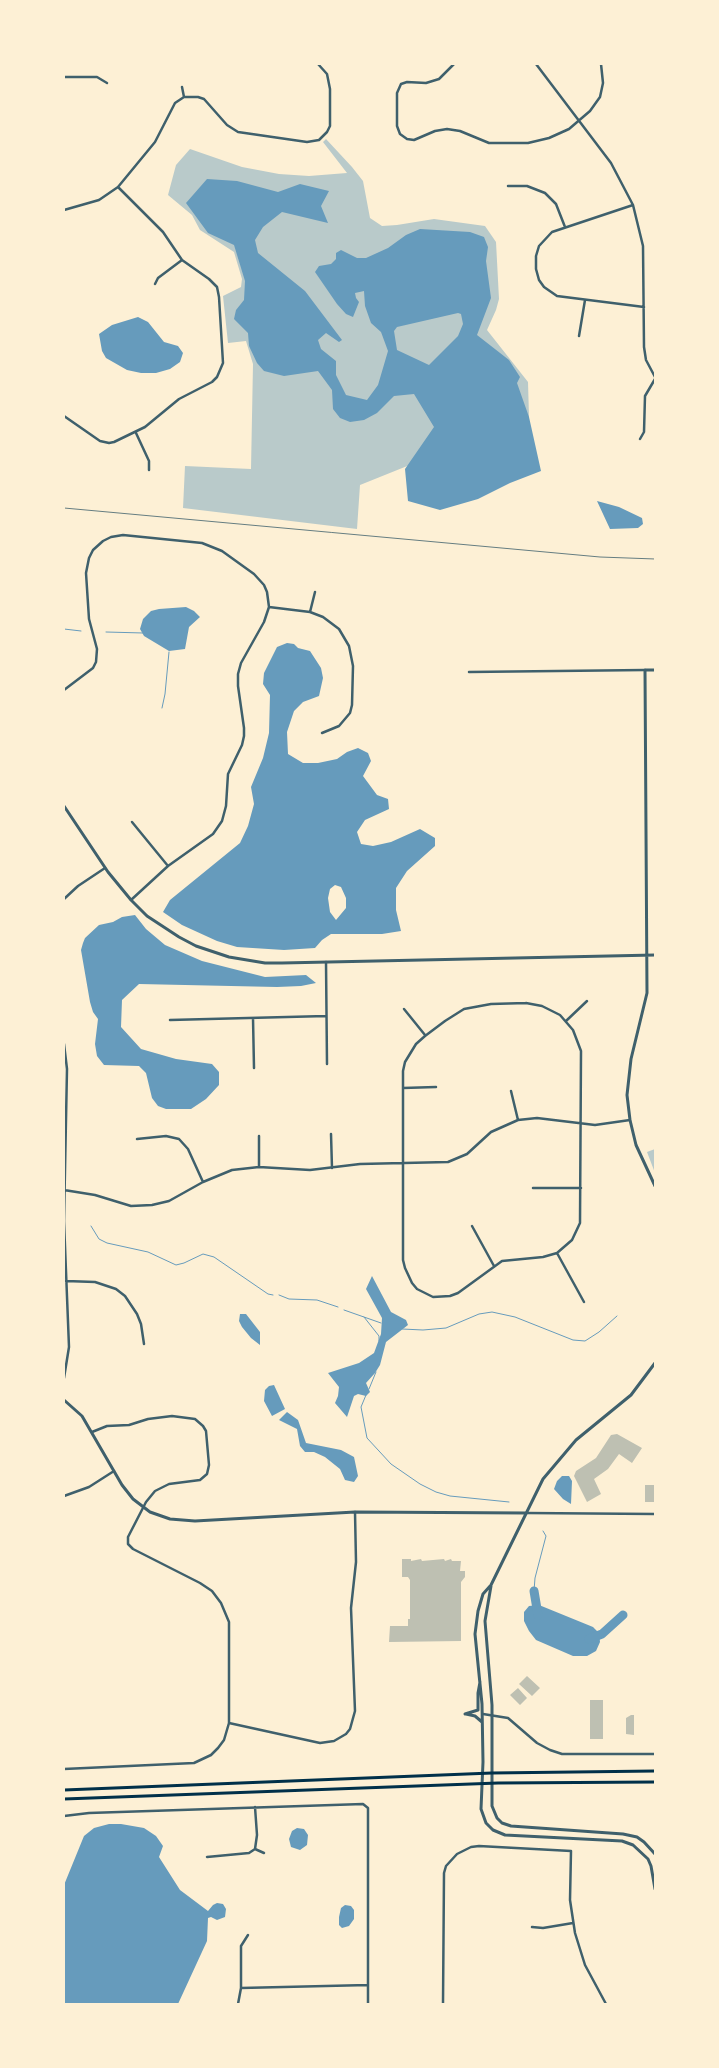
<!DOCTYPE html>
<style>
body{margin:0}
#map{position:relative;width:719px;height:2068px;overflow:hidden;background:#fdf0d5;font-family:"Archivo Narrow",sans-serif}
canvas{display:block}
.frame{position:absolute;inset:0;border:65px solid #fdf0d5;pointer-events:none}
</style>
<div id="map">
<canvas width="719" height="2068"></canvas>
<div class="frame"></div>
</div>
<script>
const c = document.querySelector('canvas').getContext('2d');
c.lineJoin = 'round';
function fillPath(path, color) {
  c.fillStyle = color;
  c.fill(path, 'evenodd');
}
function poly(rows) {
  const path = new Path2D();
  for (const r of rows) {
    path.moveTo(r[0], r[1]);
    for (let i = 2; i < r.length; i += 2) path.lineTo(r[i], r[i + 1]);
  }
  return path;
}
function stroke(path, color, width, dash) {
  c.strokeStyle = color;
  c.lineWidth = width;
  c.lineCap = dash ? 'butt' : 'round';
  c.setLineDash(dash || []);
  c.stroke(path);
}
const green = poly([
 [326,139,352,167,363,181,370,218,382,226,397,225,434,219,485,226,496,242,499,299,496,310,487,330,528,382,529,417,360,485,357,529,183,508,185,466,251,469,253,364,246,341,228,343,223,296,241,287,242,279,234,252,200,230,192,215,168,195,176,165,190,149,242,167,279,174,309,176,347,173,323,142],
 [655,1149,655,1173,647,1152]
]);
const water = poly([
 [207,179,237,181,278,192,300,184,329,191,321,206,328,223,282,212,263,227,255,240,258,253,305,291,342,340,339,342,326,333,318,340,321,349,336,361,336,375,346,395,367,400,378,385,388,351,381,332,371,323,365,306,364,291,355,293,356,298,359,302,353,317,346,314,337,304,315,272,319,266,331,264,336,259,336,253,341,250,357,258,366,258,388,248,406,235,420,229,470,232,484,237,488,247,486,261,491,298,477,335,509,360,520,377,517,383,529,417,541,471,510,483,478,499,440,510,408,501,405,469,434,427,414,394,394,396,377,413,364,420,350,422,340,418,333,409,332,390,318,371,284,376,264,371,257,363,249,346,248,333,234,319,236,310,244,300,245,281,234,245,208,233,186,203],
 [458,313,461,314,463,324,458,336,429,365,397,350,394,331,397,327],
 [138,317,148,322,164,342,178,346,183,353,180,362,170,369,156,373,141,373,127,370,106,358,102,351,99,334,112,325],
 [597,501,619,507,642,518,643,524,638,528,610,529],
 [186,607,194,611,200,617,189,627,185,649,169,651,144,636,140,629,143,619,151,611,159,609],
 [287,643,294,644,298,648,310,651,321,668,323,678,319,696,303,702,294,711,287,732,288,754,303,763,318,763,337,759,347,752,358,748,368,753,371,761,363,776,377,795,388,799,389,809,365,820,357,832,361,844,373,846,391,842,420,829,435,838,435,846,407,871,396,888,396,910,401,931,382,934,331,934,322,940,315,948,284,950,237,947,217,941,182,925,163,912,170,900,240,843,248,826,254,804,251,787,263,758,269,733,270,695,263,684,264,673,277,647],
 [335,885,341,887,346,898,346,908,336,920,330,912,328,898,330,889],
 [135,915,146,929,165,945,202,961,265,977,306,975,316,983,301,986,277,987,139,984,122,1000,121,1027,141,1049,176,1059,212,1064,219,1072,219,1085,206,1099,191,1109,166,1109,158,1106,152,1098,146,1073,139,1066,104,1065,97,1056,95,1044,98,1019,93,1012,90,1002,81,950,83,943,85,938,99,925,113,922,122,917],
 [372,1276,391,1312,406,1320,408,1325,386,1342,380,1365,375,1373,366,1383,370,1392,366,1396,358,1394,354,1396,347,1417,335,1403,338,1396,339,1387,328,1373,359,1363,374,1353,381,1334,382,1318,366,1289],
 [240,1314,246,1314,260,1332,260,1345,251,1338,242,1327,239,1321],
 [274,1385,285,1409,272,1416,264,1401,265,1390,269,1386],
 [287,1412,298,1420,306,1443,341,1450,354,1457,358,1476,354,1482,345,1480,340,1469,325,1457,314,1452,305,1452,300,1446,297,1429,279,1420],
 [562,1476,569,1476,572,1481,571,1504,563,1499,554,1489,557,1481],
 [539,1605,593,1627,599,1633,600,1642,596,1651,587,1656,573,1656,536,1640,529,1631,524,1621,524,1612,529,1606],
 [109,1824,121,1824,144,1828,156,1836,163,1846,159,1857,180,1890,208,1911,213,1905,217,1903,223,1904,226,1909,225,1917,217,1920,211,1917,208,1918,207,1941,178,2004,64,2004,64,1885,84,1836,94,1828],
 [297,1828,304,1829,308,1835,307,1845,300,1850,291,1847,289,1839,292,1831],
 [345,1905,351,1906,354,1910,354,1919,349,1926,342,1928,339,1925,339,1917,341,1908]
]);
const stream = poly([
 [64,629,81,631],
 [106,632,143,633],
 [162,708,165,694,169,652],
 [91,1226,99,1239,107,1243,148,1252,176,1265,184,1263,203,1254,214,1257,268,1294,273,1295],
 [279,1295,289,1299,317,1300,338,1307],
 [344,1310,381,1323],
 [364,1317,379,1336,379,1341],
 [402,1329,423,1330,446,1328,479,1314,492,1312,515,1317,573,1340,585,1341,599,1332,617,1316],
 [369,1389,376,1372],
 [366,1395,361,1407,367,1438,391,1464,420,1484,436,1492,450,1496,509,1502],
 [534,1591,535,1578,546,1536,543,1531]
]);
const river = poly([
 [534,1591,538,1615],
 [589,1639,602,1634,623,1615]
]);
const building = poly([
 [617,1434,642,1448,632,1463,619,1454,608,1469,594,1479,601,1494,587,1502,574,1476,576,1471,596,1458,611,1435],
 [645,1485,655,1485,655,1502,645,1502],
 [402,1559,411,1559,411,1561,421,1559,422,1561,444,1559,445,1561,451,1559,452,1561,461,1561,460,1571,465,1571,465,1577,461,1582,461,1641,389,1642,390,1626,408,1626,408,1619,410,1619,410,1580,408,1577,402,1577],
 [527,1676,540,1688,532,1696,519,1684],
 [518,1688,527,1698,520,1705,510,1695],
 [590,1700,603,1700,603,1739,590,1739],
 [631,1715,634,1715,634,1735,626,1734,626,1718]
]);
const minor = poly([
 [454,64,439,79,426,83,407,82,401,84,397,93,397,126,400,134,407,139,414,140,435,131,447,129,460,131,489,143,528,143,549,138,569,129,590,111,600,97,603,83,601,64],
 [536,64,611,163,633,205,643,246,644,347,646,360,655,377],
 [64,77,97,77,107,83],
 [182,87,184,97],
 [508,186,527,186,545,193,556,204,565,227],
 [633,205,552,232,539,246,536,256,536,269,539,280,544,287,557,296,644,307],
 [64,210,99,200,118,187,155,142,175,103,184,97,198,97,204,99,227,125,238,132,307,142,319,140,327,132,330,126,330,89,327,74,318,64],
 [155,284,158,278,182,260],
 [579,336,585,300],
 [64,416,100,441,109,443,114,442,145,427,179,399,212,382,217,377,223,363,219,297,217,287,209,279,182,260,163,232,118,187],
 [136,433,149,461,149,470],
 [640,439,644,432,645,396,655,379],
 [269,607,310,612,323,617,339,629,349,646,353,666,352,705,350,713,339,726,322,733],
 [310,612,315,592],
 [469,672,645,670],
 [64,690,93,668,96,662,97,649,89,619,86,573,89,558,93,550,103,541,111,537,123,535,202,543,222,551,254,574,264,585,267,592,269,607,264,622,241,663,238,674,238,686,244,728,244,736,242,745,228,774,226,806,222,821,213,834,168,866,131,900],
 [132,822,168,866],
 [64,899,78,886,105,868],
 [326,962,327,1064],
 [526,1003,542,1006,560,1015,573,1030,581,1051,580,1223,572,1240,557,1253,543,1257,502,1261,458,1293,450,1296,433,1297,417,1289,412,1283,405,1268,403,1260,403,1071,405,1062,416,1044,425,1036,445,1021,464,1009,491,1004,526,1003],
 [404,1009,425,1035],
 [253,1018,254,1068],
 [170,1020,326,1016],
 [566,1021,587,1001],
 [64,1044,67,1069,64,1221,69,1347,64,1378],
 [403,1088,436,1087],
 [511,1091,518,1120],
 [331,1134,332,1168],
 [137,1139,166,1136,179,1139,188,1149,203,1182],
 [259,1167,259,1136],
 [533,1188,581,1188],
 [64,1190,95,1195,131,1206,152,1205,169,1201,203,1182,232,1170,259,1167,310,1170,360,1164,448,1162,467,1154,491,1132,518,1120,537,1118,595,1125,630,1120],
 [472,1226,494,1266],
 [557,1253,584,1302],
 [66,1281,95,1282,116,1289,125,1296,137,1314,141,1324,144,1344],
 [64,1496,89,1487,114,1471],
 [526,1513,655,1514],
 [483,1714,508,1718,537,1743,550,1750,562,1754,655,1754],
 [229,1723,320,1743,334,1741,346,1734,350,1729,355,1711,351,1608,356,1562,355,1512],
 [64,1769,194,1763,211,1755,218,1748,224,1740,229,1723,229,1622,221,1603,212,1591,200,1583,133,1549,128,1544,128,1537,146,1502,155,1491,169,1484,200,1480,207,1474,209,1465,206,1431,203,1426,195,1419,172,1416,148,1419,129,1425,107,1426,92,1432],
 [64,1816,89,1813,363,1804,368,1808,368,2004],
 [255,1849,264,1853],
 [207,1857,249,1853,255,1849,257,1835,255,1807],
 [532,1927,543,1928,573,1923],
 [241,1988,368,1985],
 [238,2004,241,1988,241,1946,248,1935],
 [443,2004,444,1873,446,1866,457,1854,471,1847,479,1846,571,1851,570,1900,575,1933,585,1965,606,2004]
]);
const tertiary = poly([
 [655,670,645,670,647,993,631,1059,627,1095,630,1120,636,1145,655,1186],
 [64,806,108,872,131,900,147,916,179,937,196,946,229,957,265,963,282,963,655,955],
 [655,1363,631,1395,576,1440,543,1479,491,1585,483,1594,478,1611,475,1634,482,1704,483,1762,481,1809,486,1823,493,1830,505,1835,622,1841,633,1845,648,1859,651,1866,655,1889],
 [64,1400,82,1416,122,1485,133,1499,150,1512,170,1519,195,1521,355,1512,526,1513],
 [491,1586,485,1621,492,1705,492,1806,497,1818,502,1823,511,1826,623,1834,637,1837,644,1842,655,1854],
 [465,1714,478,1710,478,1693,480,1682],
 [466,1714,475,1716,482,1722]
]);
const secondary = poly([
 [64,1790,492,1773,655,1771],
 [64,1799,498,1783,655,1782]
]);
const rail = poly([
 [64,508,600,557,655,559]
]);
fillPath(green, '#b9caca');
fillPath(water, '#669bbc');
stroke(stream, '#669bbc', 1);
stroke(river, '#669bbc', 9);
fillPath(building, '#bec0b2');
stroke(minor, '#3f606c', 2.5);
stroke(tertiary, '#3f606c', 3);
stroke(secondary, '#003049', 3);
stroke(rail, '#657d81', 1);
</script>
